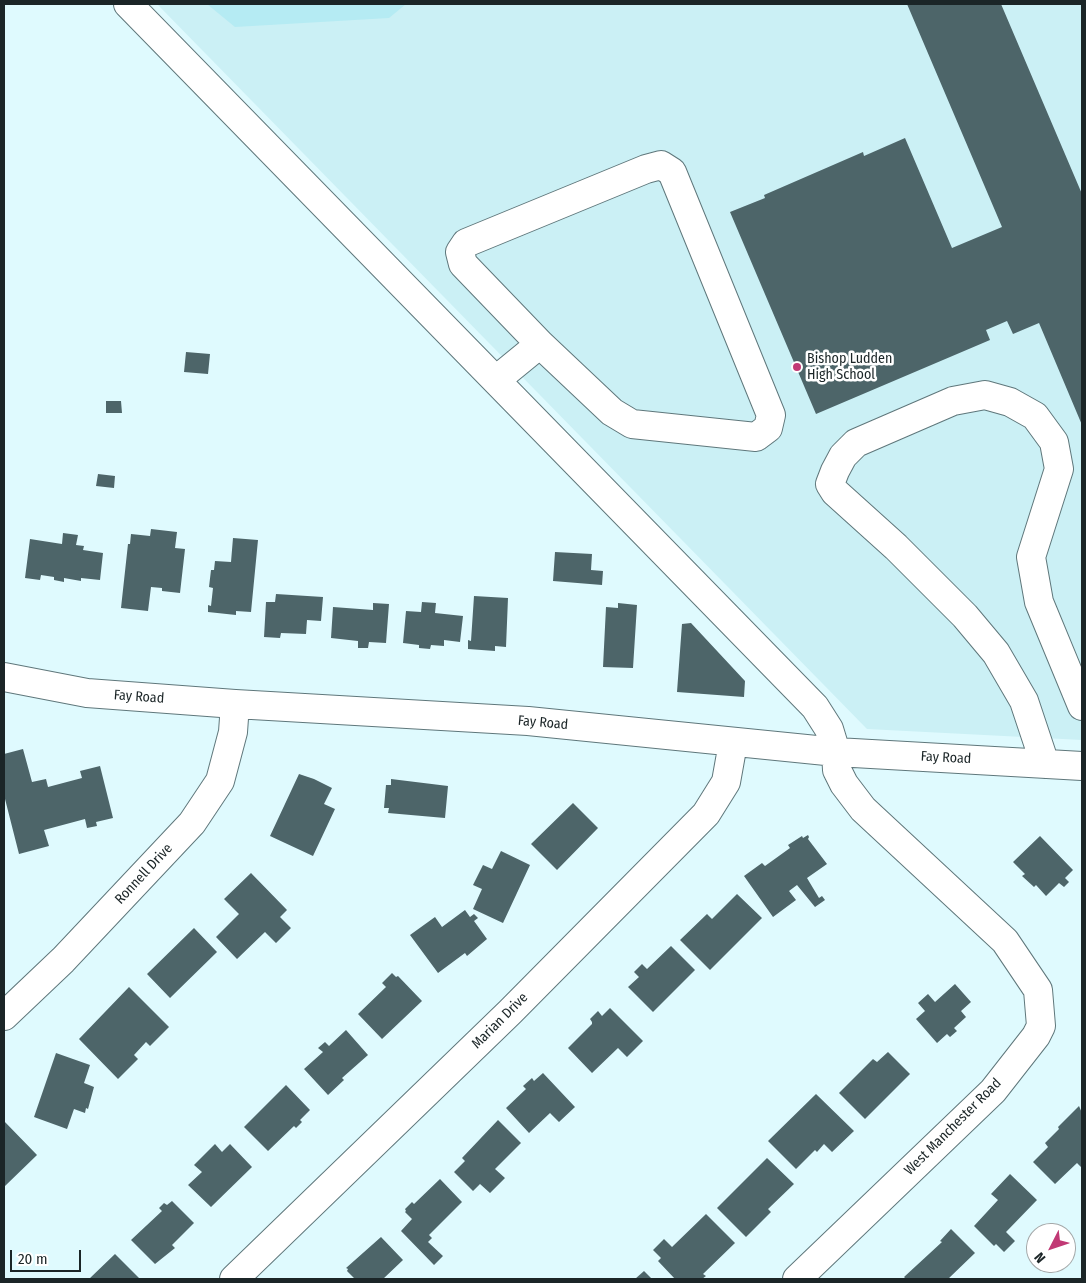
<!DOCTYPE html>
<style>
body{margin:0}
#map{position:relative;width:1086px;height:1283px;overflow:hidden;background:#dffafe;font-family:"Fira Sans Condensed",sans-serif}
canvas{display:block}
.frame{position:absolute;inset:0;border:5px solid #1b2527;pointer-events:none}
.north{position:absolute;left:1026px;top:1223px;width:50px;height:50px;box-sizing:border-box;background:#fff;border:1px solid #a4a8a9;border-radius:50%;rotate:229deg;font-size:14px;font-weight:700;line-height:20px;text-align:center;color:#1b2527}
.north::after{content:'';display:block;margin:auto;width:18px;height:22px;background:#c13975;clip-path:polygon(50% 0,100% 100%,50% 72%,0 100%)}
.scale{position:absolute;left:10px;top:1250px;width:71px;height:22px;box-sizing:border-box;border:2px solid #1b2527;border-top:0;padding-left:6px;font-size:15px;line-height:18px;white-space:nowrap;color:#1b2527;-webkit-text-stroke:4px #fff;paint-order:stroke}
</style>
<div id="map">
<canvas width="1086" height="1283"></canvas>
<div class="frame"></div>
<div class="north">N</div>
<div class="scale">20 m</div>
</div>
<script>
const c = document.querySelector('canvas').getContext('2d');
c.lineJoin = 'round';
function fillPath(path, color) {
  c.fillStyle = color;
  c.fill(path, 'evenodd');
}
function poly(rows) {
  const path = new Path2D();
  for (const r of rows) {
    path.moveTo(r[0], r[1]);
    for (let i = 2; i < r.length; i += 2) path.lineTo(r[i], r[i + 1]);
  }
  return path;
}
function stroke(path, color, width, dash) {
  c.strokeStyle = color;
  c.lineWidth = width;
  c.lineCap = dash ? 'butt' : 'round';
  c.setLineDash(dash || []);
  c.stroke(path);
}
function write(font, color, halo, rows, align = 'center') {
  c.font = font + ' "Fira Sans Condensed",sans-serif';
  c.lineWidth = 5;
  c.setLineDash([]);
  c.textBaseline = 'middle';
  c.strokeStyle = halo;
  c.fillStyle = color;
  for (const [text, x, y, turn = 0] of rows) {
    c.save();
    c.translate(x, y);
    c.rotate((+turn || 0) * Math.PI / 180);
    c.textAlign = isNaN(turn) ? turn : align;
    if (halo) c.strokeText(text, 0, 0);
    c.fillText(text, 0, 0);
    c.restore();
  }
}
const built = poly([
 [157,4,1082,4,1082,740,867,729]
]);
const green = poly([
 [207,4,406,4,389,18,235,27]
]);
const building = poly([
 [907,4,1001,4,1082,194,1082,425,1039,323,1013,334,1007,321,986,330,990,340,816,414,730,212,765,198,764,195,863,152,864,156,905,138,952,248,1002,227],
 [186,352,210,354,208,374,184,372],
 [106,401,121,401,122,413,106,413],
 [98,474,115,476,114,488,96,486],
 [151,529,177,532,175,548,185,549,180,593,162,591,162,588,151,587,148,611,121,608,128,544,130,544,131,534,150,536],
 [63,533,78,535,76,545,84,546,83,550,103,553,100,580,81,578,81,581,64,578,64,582,54,580,54,577,41,575,40,580,25,578,30,539,62,544],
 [233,538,258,540,251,612,236,611,236,615,208,612,208,605,211,606,213,588,209,587,211,570,214,570,215,561,231,562],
 [555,552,592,554,591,570,603,571,602,585,553,581],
 [276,594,323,597,321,621,307,620,306,634,281,633,280,638,264,637,266,602,275,602],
 [474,596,508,598,506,647,495,646,495,651,468,649,468,640,471,641],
 [422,602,436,603,435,613,463,616,460,642,444,640,444,646,431,645,430,649,419,648,419,645,403,643,406,611,421,612],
 [373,603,389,604,386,643,369,642,368,648,358,648,358,641,331,638,333,607,373,610],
 [618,603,637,605,633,668,603,667,606,607,618,608],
 [691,623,745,681,744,697,677,692,682,624],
 [23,749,32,782,46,779,48,787,82,778,80,771,100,766,113,818,96,822,97,826,87,828,85,819,44,830,49,846,19,854,4,795,4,754],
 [299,774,314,779,332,788,324,804,335,809,313,856,270,836],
 [391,779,448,786,445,818,388,813,389,808,384,808,386,785,391,785],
 [573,803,598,828,557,870,531,844],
 [808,835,809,837,808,839,827,864,807,878,819,898,822,896,825,900,815,907,797,885,789,891,796,900,773,917,744,876,762,863,765,866,790,848,788,845,802,836,803,838],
 [1040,836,1073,870,1065,878,1069,882,1064,887,1059,883,1046,896,1036,885,1034,887,1022,876,1025,874,1013,862],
 [501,851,530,865,503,923,473,909,482,889,473,885,483,865,492,869],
 [251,873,287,910,280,917,291,928,276,943,265,932,237,959,216,937,239,914,224,899],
 [737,894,762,918,710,970,680,940,707,914,712,919],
 [465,910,470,917,474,914,478,918,474,921,487,939,467,956,465,953,438,973,410,935,435,917,442,927],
 [194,928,217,952,170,998,147,974],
 [671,946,695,970,653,1012,628,987,639,977,634,972,642,964,647,969],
 [392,973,396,977,398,976,422,1001,382,1039,358,1014,386,987,382,983],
 [955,984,971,1002,961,1011,966,1017,954,1028,957,1031,950,1037,947,1034,937,1043,916,1019,925,1011,918,1003,928,994,935,1002],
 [129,987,169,1027,150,1046,146,1042,134,1055,138,1059,118,1079,79,1039],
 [610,1008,643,1041,627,1057,618,1048,592,1073,568,1048,592,1024,592,1022,590,1019,598,1011,602,1016],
 [346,1030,368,1055,342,1078,344,1080,328,1095,304,1069,323,1052,318,1048,325,1042,329,1046],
 [888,1052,910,1074,865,1119,839,1093,873,1059,877,1062],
 [56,1053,90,1065,84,1083,94,1087,88,1109,86,1108,85,1113,74,1109,67,1129,34,1117],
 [543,1073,575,1107,559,1122,550,1113,529,1133,506,1108,526,1089,523,1086,532,1078,534,1081],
 [286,1085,310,1110,300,1120,302,1122,296,1128,294,1126,268,1151,244,1127],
 [816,1094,854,1131,832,1152,824,1144,817,1152,815,1150,796,1169,768,1141],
 [1079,1106,1082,1113,1082,1168,1077,1163,1055,1184,1033,1162,1048,1147,1045,1143,1059,1129,1058,1127],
 [498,1120,521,1143,495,1169,505,1178,490,1193,480,1184,473,1191,454,1172,465,1161,462,1158],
 [4,1121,37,1155,4,1187],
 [215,1144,222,1152,230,1144,252,1167,211,1207,188,1185,202,1172,194,1165],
 [767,1158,794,1184,768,1209,771,1212,746,1237,717,1208],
 [1010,1174,1037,1200,1006,1232,1015,1241,1004,1252,996,1244,994,1246,974,1226,998,1200,991,1194],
 [440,1179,462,1202,429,1235,432,1238,428,1242,443,1256,434,1265,401,1231,412,1219,405,1212,406,1211,405,1209,412,1202,414,1204],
 [172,1201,194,1223,172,1245,175,1248,155,1264,131,1240,162,1211,159,1208,164,1203,167,1205],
 [706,1214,735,1243,703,1274,706,1276,702,1279,675,1279,658,1261,661,1258,653,1250,664,1239,672,1247],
 [951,1229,975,1253,948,1279,906,1279,904,1277,942,1242,940,1241],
 [381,1237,403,1260,383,1279,352,1279,354,1278,347,1271,348,1269,346,1268],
 [115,1254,140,1279,89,1279],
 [644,1271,652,1279,635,1279]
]);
const minor = poly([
 [128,4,815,707,829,729,836,752,837,770,844,784,863,809,1005,941,1038,990,1041,1026,1036,1036,993,1091,797,1279],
 [496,380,540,344,612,412,632,424,756,437,768,428,771,415,672,172,661,165,646,169,466,243,460,252,463,264,540,344],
 [4,677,87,693,235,704,528,721,836,752,1082,766],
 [1045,764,1024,701,996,653,965,616,896,547,835,492,830,484,835,471,843,456,856,443,953,401,985,395,1010,402,1035,416,1054,442,1059,469,1031,557,1039,602,1082,706],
 [4,1016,63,960,192,823,220,781,233,732,235,704],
 [234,1279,510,1012,706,814,726,782,733,743]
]);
const markers = [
 [797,367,5,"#c13975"]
];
const poiNames = [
 ["Bishop Ludden",807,359],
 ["High School",807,375]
];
const streetNames = [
 ["Fay Road",139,697,4],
 ["Fay Road",543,723,5],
 ["Fay Road",946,758,3],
 ["Ronnell Drive",144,874,-47],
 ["Marian Drive",500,1021,-45],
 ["West Manchester Road",953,1127,-45]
];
fillPath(built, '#cbf0f5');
fillPath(green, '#b5ebf3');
fillPath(building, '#4d6569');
stroke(minor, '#5f777b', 30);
stroke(minor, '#fff', 28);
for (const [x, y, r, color] of markers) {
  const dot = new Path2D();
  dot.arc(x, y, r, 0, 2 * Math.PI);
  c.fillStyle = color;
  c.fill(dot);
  stroke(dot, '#fff', 2);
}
write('14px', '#1b2527', '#fff', poiNames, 'left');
write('14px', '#1b2527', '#fff', streetNames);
</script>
